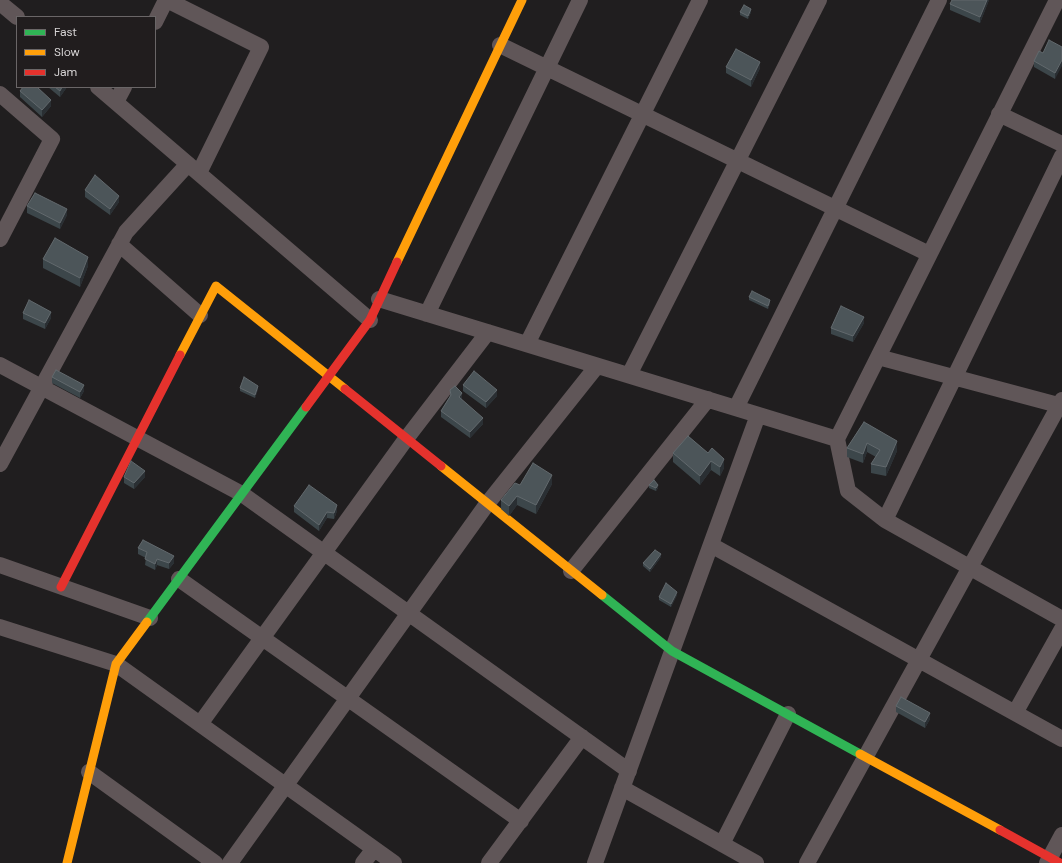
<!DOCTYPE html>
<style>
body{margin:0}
#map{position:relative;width:1062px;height:863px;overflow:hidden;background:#201e1f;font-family:"DM Sans",sans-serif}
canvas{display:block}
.legend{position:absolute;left:16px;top:16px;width:140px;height:72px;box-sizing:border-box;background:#211d1e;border:1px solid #6a6667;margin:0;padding:5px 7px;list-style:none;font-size:12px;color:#d7d4d5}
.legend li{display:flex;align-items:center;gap:8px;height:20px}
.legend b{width:20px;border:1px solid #6a6667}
</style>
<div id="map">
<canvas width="1062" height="863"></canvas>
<ul class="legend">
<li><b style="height:5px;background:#30b455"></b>Fast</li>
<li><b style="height:5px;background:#ff9f0a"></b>Slow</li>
<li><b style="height:5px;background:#e5322d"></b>Jam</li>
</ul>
</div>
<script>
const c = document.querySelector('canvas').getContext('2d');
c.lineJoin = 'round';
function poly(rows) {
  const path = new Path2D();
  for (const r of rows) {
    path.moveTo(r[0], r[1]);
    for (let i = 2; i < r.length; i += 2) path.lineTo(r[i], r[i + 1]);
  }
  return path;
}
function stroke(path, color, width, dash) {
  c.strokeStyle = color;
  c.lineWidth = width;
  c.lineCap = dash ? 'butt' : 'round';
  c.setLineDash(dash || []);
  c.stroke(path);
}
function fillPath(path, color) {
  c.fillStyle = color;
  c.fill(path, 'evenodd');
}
const street = poly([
 [167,0,261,47,199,173],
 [1057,0,837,439,848,491,885,520,1062,619],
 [0,3,17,17],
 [155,22,166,0],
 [500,45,929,254],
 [98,87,370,320],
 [0,94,52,139,0,239],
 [116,102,124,87],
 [999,114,1062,144],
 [119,244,200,315],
 [379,299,837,439],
 [427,314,580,0],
 [527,344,700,0],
 [878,357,1062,406],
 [0,365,242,494,629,771],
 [629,375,819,0],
 [736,408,939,0],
 [0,464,126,232,188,164],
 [885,520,1062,156],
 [711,545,1062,739],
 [0,565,150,618],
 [571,571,708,399],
 [179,579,521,821],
 [0,627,116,664,394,863],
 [1015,713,1062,629],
 [200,724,406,439,488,332],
 [89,772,215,863],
 [622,788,756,863],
 [722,844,788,714],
 [230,863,487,504,597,366],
 [363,863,374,849],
 [489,863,582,737],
 [595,863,758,415],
 [807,863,1062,400],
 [1047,863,1062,835]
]);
const fast = poly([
 [602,595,672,651,860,754],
 [147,622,306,407]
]);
const slow = poly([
 [397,262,522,0],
 [180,355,216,286,345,389],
 [441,466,602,595],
 [860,754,1000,830],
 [67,863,116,664,147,622]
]);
const jam = poly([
 [345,389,441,466],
 [306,407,370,320,397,262],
 [61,587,180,355],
 [1000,830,1060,863]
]);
const wall = poly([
 [989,0,980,23,950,10,950,4],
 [740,12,751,12,748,19,740,15],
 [1062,47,1055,79,1034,67,1034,61,1043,53],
 [726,67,760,68,751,87,726,73],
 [48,87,67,87,60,97],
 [20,91,51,106,42,117,20,97],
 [85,190,119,202,110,215,85,197],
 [27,206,67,215,60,229,27,213],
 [43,259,88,266,80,287,43,268],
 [749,297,770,303,768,309,749,300],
 [23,313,51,318,45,329,23,319],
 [864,323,853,342,831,334,831,328],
 [52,377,84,391,80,398,52,383],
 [463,385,497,396,486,408,463,391],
 [240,388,258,389,255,398,240,391],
 [450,390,462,399,462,400,483,424,470,438,441,417,441,411,450,396],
 [864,422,897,451,886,476,871,473,871,464,876,457,867,452,863,463,847,457,847,448],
 [688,436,724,468,720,476,711,470,700,485,673,462,673,453],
 [124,477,145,477,134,489,124,483],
 [552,484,536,514,517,505,509,516,501,509,501,500,520,485],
 [649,485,658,488,656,491,649,488],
 [294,506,337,511,334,519,327,518,319,531,294,512],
 [138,548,174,563,169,569,157,565,155,570,145,565,146,558,138,554],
 [661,557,650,572,643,566,643,563],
 [677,595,671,607,659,600,659,597],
 [896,706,930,719,925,728,896,712]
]);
const shadedWall = poly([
 [987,0,989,0,980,23,980,17],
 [751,9,751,12,748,19,748,16],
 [1062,60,1062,66,1055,79,1055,73],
 [760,62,760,68,751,87,751,80],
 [62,87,67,87,60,97,60,91],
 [51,100,51,106,42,117,42,110],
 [119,196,119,202,110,215,110,209],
 [67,209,67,215,60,229,60,223],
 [88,257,88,266,80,287,80,278],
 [770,300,770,303,768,309,768,306],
 [51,312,51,318,45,329,45,323],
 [864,317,864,323,853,342,853,336],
 [84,385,84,391,80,398,80,392],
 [258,386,258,389,255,398,255,395],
 [497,390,497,396,486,408,486,402],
 [462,393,462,399,459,403,459,397],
 [483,418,483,424,470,438,470,432],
 [897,441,897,451,886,476,886,467],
 [867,443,867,452,863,463,863,454],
 [724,459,724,468,720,476,720,467],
 [711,461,711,470,700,485,700,476],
 [145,471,145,477,134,489,134,483],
 [552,475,552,484,536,514,536,505],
 [658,485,658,488,656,491,656,488],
 [517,496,517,505,509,516,509,506],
 [337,505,337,511,334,519,334,513],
 [327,512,327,518,319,531,319,525],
 [661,554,661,557,650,572,650,569],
 [174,556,174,563,169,569,169,563],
 [157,559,157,565,155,570,155,564],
 [677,592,677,595,671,607,671,604],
 [930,713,930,719,925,728,925,722]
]);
const building = poly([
 [952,0,987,0,980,17,950,4,952,0],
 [744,5,751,9,748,16,740,12,744,5],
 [1049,40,1062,47,1062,60,1055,73,1034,61,1039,51,1043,53,1049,40],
 [736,49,760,62,751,80,726,67,736,49],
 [23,87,37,87,51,100,42,110,20,91,23,87],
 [55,87,62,87,60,91,55,87],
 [95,175,119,196,110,209,85,190,95,175],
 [35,193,67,209,60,223,27,206,35,193],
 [55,238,88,257,80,278,43,259,55,238],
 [752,291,770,300,768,306,749,297,752,291],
 [29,300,51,312,45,323,23,313,29,300],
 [841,306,864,317,853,336,831,328,841,306],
 [56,370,84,385,80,392,52,377,56,370],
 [474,371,497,390,486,402,463,385,474,371],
 [244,377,258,386,255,395,240,388,244,377],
 [455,386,462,393,459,397,483,418,470,432,441,411,451,395,450,390,455,386],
 [864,422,897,441,886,467,871,464,880,450,867,443,863,454,847,448,864,422],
 [688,436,708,453,712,448,724,459,720,467,711,461,700,476,673,453,688,436],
 [131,461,145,471,134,483,124,477,131,461],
 [533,463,552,475,536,505,517,496,509,506,501,500,515,483,520,485,533,463],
 [654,480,658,485,656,488,649,485,654,480],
 [309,485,337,505,334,513,327,512,319,525,294,506,309,485],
 [143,540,174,556,169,563,157,559,155,564,145,559,147,552,138,548,143,540],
 [655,550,661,554,650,569,643,563,655,550],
 [666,583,677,592,671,604,659,597,666,583],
 [901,697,930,713,925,722,896,706,901,697]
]);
stroke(street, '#605658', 16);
stroke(fast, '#30b455', 9);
stroke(slow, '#ff9f0a', 9);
stroke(jam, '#e5322d', 9);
fillPath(wall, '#3c464a');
fillPath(shadedWall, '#2a2f33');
fillPath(building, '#4c5559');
stroke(building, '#62696d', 1);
</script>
